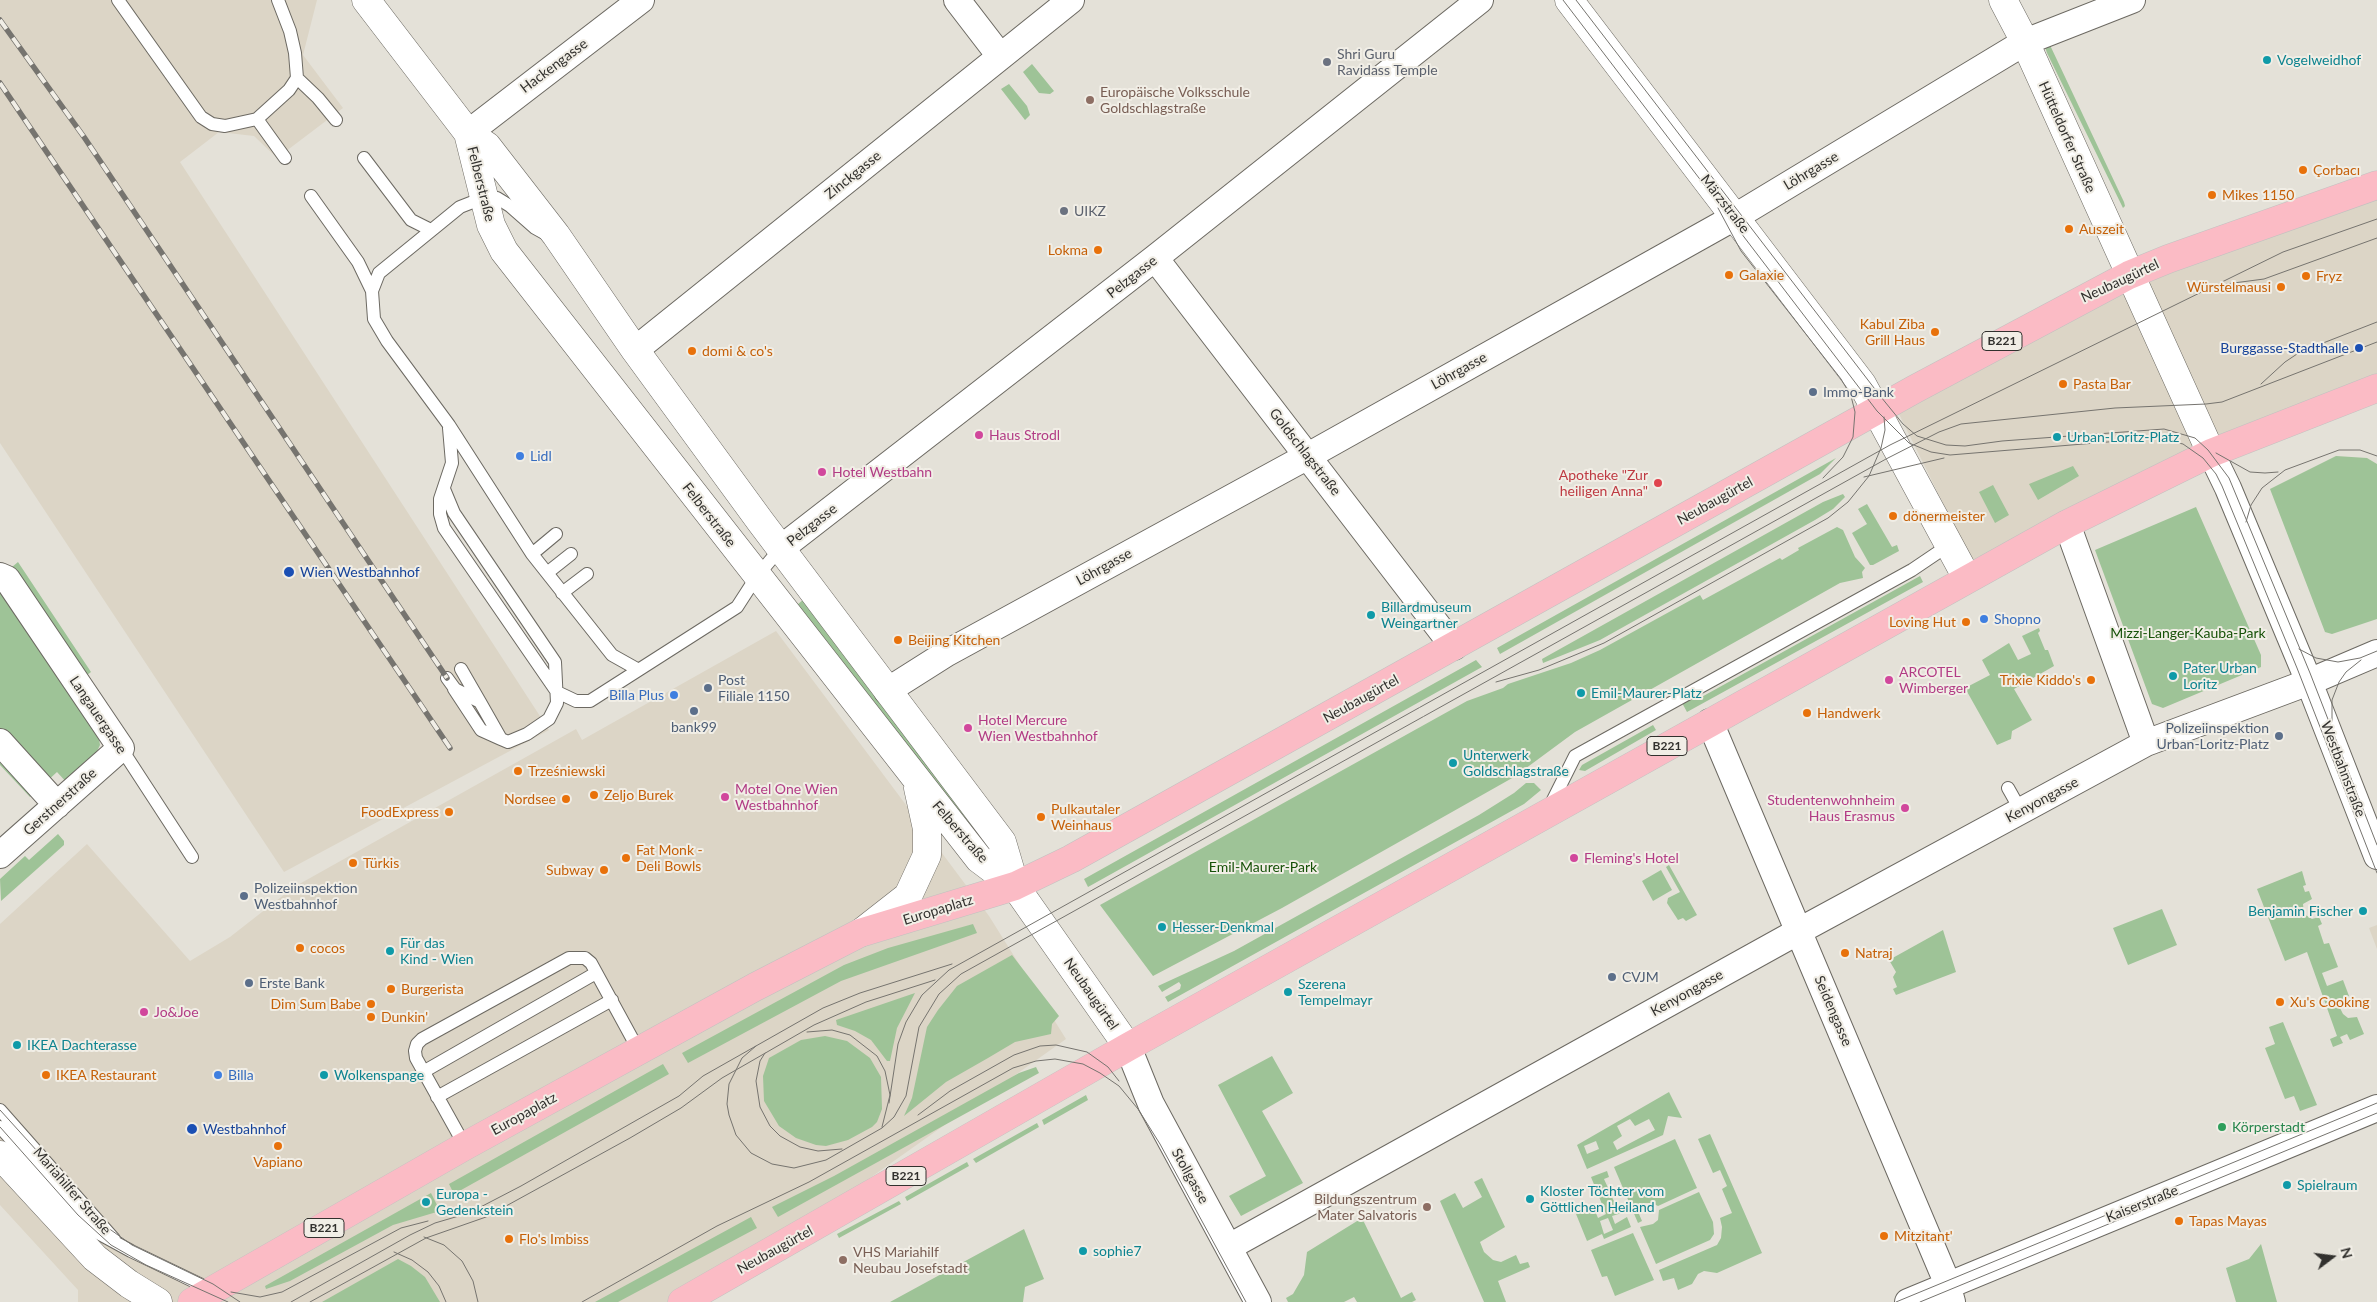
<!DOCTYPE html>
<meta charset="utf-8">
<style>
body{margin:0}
#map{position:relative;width:2377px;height:1302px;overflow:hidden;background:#e4e1d8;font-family:Lato,sans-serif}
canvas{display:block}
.north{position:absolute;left:2307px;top:1232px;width:50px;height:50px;-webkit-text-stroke:4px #f1eee6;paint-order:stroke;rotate:75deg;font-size:14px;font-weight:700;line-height:20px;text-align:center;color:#32312e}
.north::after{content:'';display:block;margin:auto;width:18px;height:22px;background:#32312e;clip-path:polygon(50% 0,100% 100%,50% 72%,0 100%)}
</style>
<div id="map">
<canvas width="2377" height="1302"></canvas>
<div class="north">N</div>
</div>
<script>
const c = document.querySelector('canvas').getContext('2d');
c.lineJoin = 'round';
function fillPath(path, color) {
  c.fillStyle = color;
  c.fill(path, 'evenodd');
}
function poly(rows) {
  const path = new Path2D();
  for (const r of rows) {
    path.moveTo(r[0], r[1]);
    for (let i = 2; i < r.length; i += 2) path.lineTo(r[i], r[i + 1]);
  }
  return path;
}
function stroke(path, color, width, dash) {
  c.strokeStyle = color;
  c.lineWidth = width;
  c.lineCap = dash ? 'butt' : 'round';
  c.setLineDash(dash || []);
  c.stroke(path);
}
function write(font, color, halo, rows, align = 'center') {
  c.font = font + ' Lato,sans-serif';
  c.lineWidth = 4;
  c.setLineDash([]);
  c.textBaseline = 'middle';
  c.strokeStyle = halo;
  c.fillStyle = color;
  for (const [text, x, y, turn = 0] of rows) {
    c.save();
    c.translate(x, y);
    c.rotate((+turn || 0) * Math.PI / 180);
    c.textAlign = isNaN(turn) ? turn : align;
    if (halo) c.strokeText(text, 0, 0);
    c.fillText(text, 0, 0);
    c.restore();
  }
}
const built = poly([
 [0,0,317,0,303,55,343,108,277,158,254,136,219,132,180,162,549,730,284,872,0,443],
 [2377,197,2377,386,1973,564,1897,410,2115,289],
 [776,631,989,916,1066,1039,695,1302,78,1302,78,1290,0,1205,0,924,87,844,190,961,230,937,294,887,576,729,582,740],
 [2377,925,2377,949,2369,928]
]);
const green = poly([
 [2049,43,2124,202,2125,206,2123,208,2047,53,2045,47],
 [1032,64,1054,91,1050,94,1039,93,1023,72],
 [1009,84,1027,106,1030,115,1025,120,1001,89],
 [2336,456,2367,458,2377,464,2377,619,2332,634,2325,632,2270,489],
 [1836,458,1820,474,1500,654,1497,648],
 [2073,466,2079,476,2038,500,2029,484],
 [1993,485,2009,515,1995,523,1979,492],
 [1843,494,1845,497,1833,509,1815,520,1600,640,1543,663,1542,659,1823,502],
 [1867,504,1892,547,1897,545,1899,551,1873,565,1870,565,1852,533,1867,524,1858,509],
 [2196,507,2261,655,2261,667,2163,708,2152,704,2095,550],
 [1837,527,1843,530,1855,557,1865,568,1862,572,1863,578,1840,583,1575,732,1514,777,1282,908,1153,976,1100,905,1467,701,1503,688,1508,684,1571,663,1600,650,1700,595,1703,600,1780,558,1782,560,1799,550,1798,548],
 [18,562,91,672,83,678,33,596,12,567],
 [1920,576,1923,582,1687,712,1681,701,1694,694,1698,699],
 [0,589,98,733,100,745,93,760,68,784,57,772,30,797,0,765],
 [804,599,982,831,975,838,797,605],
 [2039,628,2040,631,2038,633,2045,650,2048,650,2054,666,2014,689,2032,720,2012,731,2011,739,1997,745,1965,688,1990,675,1982,660,2009,643,2018,660,2031,654,2022,636],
 [1476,660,1482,667,1088,887,1084,879],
 [1653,725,1656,730,1585,771,1579,770,1582,765],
 [1526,783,1534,783,1541,790,1524,804,1168,1002,1165,997,1180,989,1181,985,1179,982,1162,992,1158,986,1234,951,1479,815,1514,793],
 [58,834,64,841,64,845,1,901,0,879,25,856,29,860],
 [1669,865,1697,915,1686,921,1683,918,1678,920,1667,903,1668,898,1680,892,1666,867],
 [1661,870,1672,890,1653,901,1642,881],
 [2302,871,2306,885,2303,886,2305,892,2309,891,2312,899,2303,904,2304,914,2312,919,2319,917,2322,924,2318,926,2324,944,2329,943,2338,967,2322,973,2327,986,2343,980,2349,996,2344,998,2340,1008,2343,1014,2348,1018,2357,1017,2364,1034,2350,1040,2347,1034,2340,1037,2343,1043,2333,1047,2330,1039,2337,1036,2307,952,2285,961,2257,889],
 [2162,909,2177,945,2128,965,2113,928],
 [973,924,977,933,841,981,688,1063,682,1053,844,965,888,948],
 [1943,930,1956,972,1896,995,1893,989,1897,987,1893,977,1896,972,1889,960],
 [1012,955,1059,1016,1052,1024,1051,1034,1015,1042,988,1058,946,1082,904,1116,912,1098,927,1027,938,1010,957,986],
 [915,993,897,1028,890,1061,887,1061,871,1040,855,1031,837,1025,836,1020],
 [2283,1022,2317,1105,2300,1111,2294,1096,2285,1099,2265,1048,2275,1044,2269,1027],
 [825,1036,847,1041,870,1058,881,1077,882,1109,877,1122,872,1127,848,1140,826,1146,816,1145,796,1138,779,1126,764,1101,763,1076,769,1058,801,1040],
 [1272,1056,1293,1093,1262,1111,1303,1183,1241,1216,1229,1196,1266,1176,1218,1085],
 [663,1064,669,1074,454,1194,449,1184],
 [1036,1067,1039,1073,778,1217,772,1207,834,1176,1019,1073],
 [1669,1092,1682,1118,1668,1116,1663,1135,1587,1169,1577,1145],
 [1630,1119,1635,1126,1649,1119,1655,1130,1617,1150,1613,1142,1622,1136,1617,1126],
 [1596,1141,1599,1149,1587,1154,1584,1146],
 [1086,1095,1088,1100,1044,1125,1042,1120],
 [1037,1123,1039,1127,976,1163,973,1159],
 [1710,1134,1762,1253,1717,1273,1704,1271,1698,1274,1692,1284,1678,1290,1674,1278,1663,1281,1659,1270,1717,1245,1721,1238,1722,1227,1720,1218,1732,1213,1722,1189,1727,1186,1720,1170,1713,1173,1698,1139],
 [1675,1139,1697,1188,1658,1206,1652,1203,1646,1203,1640,1207,1639,1214,1642,1221,1638,1223,1614,1167],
 [967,1162,969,1166,907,1201,905,1197],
 [1607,1171,1609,1177,1604,1179,1609,1190,1614,1188,1617,1195,1612,1197,1617,1208,1622,1206,1625,1212,1612,1216,1615,1224,1627,1217,1631,1227,1604,1239,1602,1234,1587,1241,1576,1214,1593,1206,1598,1218,1606,1214,1591,1177],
 [1608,1218,1613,1230,1604,1234,1600,1221],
 [1482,1178,1505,1227,1480,1242,1484,1252,1493,1260,1501,1262,1516,1255,1520,1264,1528,1262,1530,1267,1498,1281,1506,1302,1484,1302,1440,1201,1455,1193,1463,1208,1482,1197,1474,1182],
 [1699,1192,1713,1222,1714,1234,1710,1240,1656,1264,1640,1227,1653,1224,1658,1220,1659,1210],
 [431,1193,440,1211,393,1225,290,1281,266,1289,265,1286],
 [899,1201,901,1204,839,1238,837,1234],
 [751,1217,757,1228,618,1302,595,1302],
 [1362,1218,1401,1298,1412,1292,1416,1300,1412,1302,1357,1302,1354,1297,1344,1302,1288,1302,1286,1298,1293,1294,1304,1275,1307,1252],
 [1024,1229,1044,1279,1025,1287,1023,1302,890,1302],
 [1633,1233,1654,1280,1615,1296,1607,1276,1602,1277,1591,1250],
 [2261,1244,2277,1302,2236,1302,2226,1268,2249,1259],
 [398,1259,411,1266,425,1277,440,1302,322,1302]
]);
const lane = poly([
 [118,0,201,117,212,124,225,126,257,119,289,90,297,78,295,53,290,31,278,0],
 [297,78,318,98,336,120],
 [257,119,285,158],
 [364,158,411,220,431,230],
 [311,196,358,262,372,291],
 [544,233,535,228,510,206,497,198,483,198,460,207,379,273,372,291,374,319,387,341,449,425,532,554,612,655,637,669],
 [449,428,452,463,440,499,440,514,444,528,557,692,576,701,590,701,737,607,757,576,780,549],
 [444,489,454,513,555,662,557,703,549,719,527,734,508,742,501,739,480,702,455,689,447,678],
 [532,554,556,534],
 [547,573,571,554],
 [562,593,587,574],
 [461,669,480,702],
 [454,689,481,730,501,739],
 [121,748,192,857],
 [2008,788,2021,811],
 [1550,806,1575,756,1912,570,1949,545],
 [423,1072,596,973],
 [437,1097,612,1000],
 [0,1110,114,1239],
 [0,1127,78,1215,98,1233,131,1251,212,1290],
 [465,1146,416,1058,415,1051,417,1044,422,1039,569,958,585,958,591,963,639,1051]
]);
const street = poly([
 [957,0,1000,56],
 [468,133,641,0],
 [1155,258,1454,647],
 [635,350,1071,0],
 [2211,453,2228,488,2309,682,2377,856],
 [2067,524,2146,743],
 [780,549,1155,258,1480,0],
 [0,576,7,579,121,748,0,855],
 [887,691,947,653,1308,456,1735,217,2025,42,2132,0],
 [1710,722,1946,1280,1952,1302],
 [0,742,57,805],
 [1128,1047,1151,1104,1258,1302],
 [1229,1247,1799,931,2146,743,2309,682,2377,653],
 [1908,1302,2377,1108]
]);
const secondary = poly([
 [366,0,468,133,487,146,556,235,635,350,760,521,1002,842,1015,886,1128,1047],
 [1569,0,1862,384,1967,578],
 [2003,0,2025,42,2211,453],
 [468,133,491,225,504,251,979,859,1015,886],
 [862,932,908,896,927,855,927,829,918,788],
 [0,1155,95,1258,129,1284,158,1302]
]);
const primary = poly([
 [192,1302,465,1146,755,987,860,933,1015,886,1071,859,1915,389,2129,275,2168,259,2377,185],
 [682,1302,1128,1047,2067,524,2211,453,2377,388]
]);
const tram = poly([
 [1563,0,1877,411,1909,443,1931,452,1950,455,2156,438,2183,444,2203,458,2216,474,2222,486,2297,668,2377,873],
 [1576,0,1881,397,1903,424,1917,436,1946,445,1965,446,2002,441,2164,429,2195,438,2208,450,2229,478,2310,673,2377,845],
 [1718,208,1741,251,1841,379,1851,396,1855,412,1853,437,1843,457,1823,478],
 [2226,284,2264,279,2377,238],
 [2261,384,2285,362,2300,352,2377,322],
 [2216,453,2250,472,2265,473,2278,472],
 [1864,477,1944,458],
 [2246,522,2251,505,2262,488,2285,470,2339,450,2360,450,2377,456],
 [2299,649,2316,658,2338,662,2360,658,2377,651],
 [1496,682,1539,670,1604,643,1828,518,1848,502,1869,476,1881,448,1885,430,1884,417],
 [2332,721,2332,700,2339,682,2346,672,2361,660],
 [807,1032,832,1030,850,1035,877,1056,885,1071,890,1095,882,1127],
 [756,1046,742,1058,729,1084,727,1104,729,1115,736,1135,751,1153,772,1164,794,1168,826,1160,882,1128,894,1117,906,1096,919,1027,939,994,961,974,1886,459,1939,432,1961,424,2115,408,2206,404,2222,402,2377,342],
 [765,1053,760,1061,756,1081,760,1107,770,1126,780,1136,800,1147,818,1151,842,1149],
 [889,1103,898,1044,906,1022,922,995,949,970,1890,445,2283,252,2377,219],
 [0,1110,104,1225,132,1245,213,1284,240,1302],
 [918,1115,950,1091,1014,1055,1040,1046,1056,1045,1087,1052,1108,1067,1119,1081],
 [0,1127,78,1215,111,1245,146,1265,228,1302],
 [424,1237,444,1245,462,1261,473,1281,478,1302],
 [394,1252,412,1260,428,1272,439,1286,446,1302],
 [231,1292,260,1297,282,1292,401,1228,428,1221],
 [291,1302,410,1235,435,1223,469,1213,521,1186,679,1096,703,1076,823,1008,860,993,952,964],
 [310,1302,426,1238,486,1217,630,1138,681,1108,722,1078,814,1025,866,1002,935,980],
 [582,1302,717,1226,809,1182,1013,1068,1036,1061,1055,1059,1083,1064,1100,1073,1119,1086,1138,1109,1160,1144,1246,1302],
 [1896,1302,2377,1103],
 [1920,1302,2377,1113]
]);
const rail = poly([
 [0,20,84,137,447,678],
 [0,83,450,748]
]);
const markers = [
 [2267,60,5,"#0f9aa8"],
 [1327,62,5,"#6b7280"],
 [1090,100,5,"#8d6e63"],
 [2303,170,5,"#e8710a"],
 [2212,195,5,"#e8710a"],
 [1064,211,5,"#6b7280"],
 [2069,229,5,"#e8710a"],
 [1098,250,5,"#e8710a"],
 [1729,275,5,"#e8710a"],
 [2306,276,5,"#e8710a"],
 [2281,287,5,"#e8710a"],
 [1935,332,5,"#e8710a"],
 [2359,348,5,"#1a4fb4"],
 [692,351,5,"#e8710a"],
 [2063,384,5,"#e8710a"],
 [1813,392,5,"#5c6f8a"],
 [979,435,5,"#d1479c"],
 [2057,437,5,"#0f9aa8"],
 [520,456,5,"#3f7fe0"],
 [822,472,5,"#d1479c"],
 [1658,483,5,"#e0444e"],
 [1893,516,5,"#e8710a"],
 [289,572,6,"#1a4fb4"],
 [1371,615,5,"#0f9aa8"],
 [1984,619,5,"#3f7fe0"],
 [1966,622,5,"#e8710a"],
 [898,640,5,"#e8710a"],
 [2173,676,5,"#0f9aa8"],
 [1889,680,5,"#d1479c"],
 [2091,680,5,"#e8710a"],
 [708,688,5,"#5c6f8a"],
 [1581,693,5,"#0f9aa8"],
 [674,695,5,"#3f7fe0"],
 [694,711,5,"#5c6f8a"],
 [1807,713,5,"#e8710a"],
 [968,728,5,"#d1479c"],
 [2279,736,5,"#5c6f8a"],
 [1453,763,5,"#0f9aa8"],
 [518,771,5,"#e8710a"],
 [594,795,5,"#e8710a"],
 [725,797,5,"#d1479c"],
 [566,799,5,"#e8710a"],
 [1905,808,5,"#d1479c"],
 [449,812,5,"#e8710a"],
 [1041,817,5,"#e8710a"],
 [626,858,5,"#e8710a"],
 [1574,858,5,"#d1479c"],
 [353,863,5,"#e8710a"],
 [604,870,5,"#e8710a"],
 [244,896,5,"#5c6f8a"],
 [2363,911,5,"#0f9aa8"],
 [1162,927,5,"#0f9aa8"],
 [300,948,5,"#e8710a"],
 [390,951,5,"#0f9aa8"],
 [1845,953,5,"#e8710a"],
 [1612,977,5,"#5c6f8a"],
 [249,983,5,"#5c6f8a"],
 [391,989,5,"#e8710a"],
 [1288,992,5,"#0f9aa8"],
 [2280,1002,5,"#e8710a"],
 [371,1004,5,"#e8710a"],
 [144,1012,5,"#d1479c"],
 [371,1017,5,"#e8710a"],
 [17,1045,5,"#0f9aa8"],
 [46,1075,5,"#e8710a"],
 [218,1075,5,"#3f7fe0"],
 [324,1075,5,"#0f9aa8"],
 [2222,1127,5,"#2e9e5b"],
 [192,1129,6,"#1a4fb4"],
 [278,1146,5,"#e8710a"],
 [2287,1185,5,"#0f9aa8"],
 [1530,1199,5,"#0f9aa8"],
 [426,1202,5,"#0f9aa8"],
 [1427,1207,5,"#8d6e63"],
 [2179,1221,5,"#e8710a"],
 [1884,1236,5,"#e8710a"],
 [509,1239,5,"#e8710a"],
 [1083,1251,5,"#0f9aa8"],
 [843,1260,5,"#8d6e63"]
];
const shields = [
 [2002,341,40],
 [1667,746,40],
 [906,1176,40],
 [324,1228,40]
];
const shieldNames = [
 ["B221",2002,341],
 ["B221",1667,746],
 ["B221",906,1176],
 ["B221",324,1228]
];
const worshipNames = [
 ["Shri Guru",1337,54],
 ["Ravidass Temple",1337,70],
 ["UIKZ",1074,211]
];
const cultureNames = [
 ["Vogelweidhof",2277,60],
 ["Urban-Loritz-Platz",2067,437],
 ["Billardmuseum",1381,607],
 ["Weingartner",1381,623],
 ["Pater Urban",2183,668],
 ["Loritz",2183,684],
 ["Emil-Maurer-Platz",1591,693],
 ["Unterwerk",1463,755],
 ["Goldschlagstraße",1463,771],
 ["Benjamin Fischer",2353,911,"right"],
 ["Hesser-Denkmal",1172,927],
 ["Für das",400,943],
 ["Kind - Wien",400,959],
 ["Szerena",1298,984],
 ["Tempelmayr",1298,1000],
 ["IKEA Dachterasse",27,1045],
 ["Wolkenspange",334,1075],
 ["Spielraum",2297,1185],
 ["Kloster Töchter vom",1540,1191],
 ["Göttlichen Heiland",1540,1207],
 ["Europa -",436,1194],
 ["Gedenkstein",436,1210],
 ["sophie7",1093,1251]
];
const streetNames = [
 ["Hackengasse",554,66,-37],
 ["Hütteldorfer Straße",2067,137,66],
 ["Löhrgasse",1811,171,-31],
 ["Zinckgasse",853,175,-39],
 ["Felberstraße",481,184,76],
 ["Märzstraße",1725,204,52],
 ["Pelzgasse",1132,277,-38],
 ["Neubaugürtel",2120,281,-25],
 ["Löhrgasse",1459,371,-29],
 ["Goldschlagstraße",1305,452,52],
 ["Neubaugürtel",1715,501,-29],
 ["Felberstraße",709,515,52],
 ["Pelzgasse",812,525,-38],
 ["Löhrgasse",1104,567,-29],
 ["Neubaugürtel",1361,699,-29],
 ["Langauergasse",98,715,56],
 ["Westbahnstraße",2343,769,69],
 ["Kenyongasse",2042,800,-28],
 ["Gerstnerstraße",60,802,-42],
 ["Felberstraße",960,832,49],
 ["Europaplatz",938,910,-17],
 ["Kenyongasse",1687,993,-29],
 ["Neubaugürtel",1091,994,55],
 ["Seidengasse",1833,1011,67],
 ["Europaplatz",524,1114,-29],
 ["Stollgasse",1190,1176,61],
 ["Mariahilfer Straße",72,1191,49],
 ["Kaiserstraße",2142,1204,-22],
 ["Neubaugürtel",775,1250,-29]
];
const educationNames = [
 ["Europäische Volksschule",1100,92],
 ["Goldschlagstraße",1100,108],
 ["Bildungszentrum",1417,1199,"right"],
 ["Mater Salvatoris",1417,1215,"right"],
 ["VHS Mariahilf",853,1252],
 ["Neubau Josefstadt",853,1268]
];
const foodNames = [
 ["Çorbacı",2313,170],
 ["Mikes 1150",2222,195],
 ["Auszeit",2079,229],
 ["Lokma",1088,250,"right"],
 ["Galaxie",1739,275],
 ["Fryz",2316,276],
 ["Würstelmausi",2271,287,"right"],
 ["Kabul Ziba",1925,324,"right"],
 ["Grill Haus",1925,340,"right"],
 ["domi & co's",702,351],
 ["Pasta Bar",2073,384],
 ["dönermeister",1903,516],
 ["Loving Hut",1956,622,"right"],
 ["Beijing Kitchen",908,640],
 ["Trixie Kiddo's",2081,680,"right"],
 ["Handwerk",1817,713],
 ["Trześniewski",528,771],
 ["Zeljo Burek",604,795],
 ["Nordsee",556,799,"right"],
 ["Pulkautaler",1051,809],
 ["Weinhaus",1051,825],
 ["FoodExpress",439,812,"right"],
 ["Fat Monk -",636,850],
 ["Deli Bowls",636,866],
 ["Türkis",363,863],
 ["Subway",594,870,"right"],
 ["cocos",310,948],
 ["Natraj",1855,953],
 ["Burgerista",401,989],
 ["Xu's Cooking",2290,1002],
 ["Dim Sum Babe",361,1004,"right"],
 ["Dunkin'",381,1017],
 ["IKEA Restaurant",56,1075],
 ["Vapiano",278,1162,"center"],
 ["Tapas Mayas",2189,1221],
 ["Mitzitant'",1894,1236],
 ["Flo's Imbiss",519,1239]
];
const transitNames = [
 ["Burggasse-Stadthalle",2349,348,"right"],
 ["Wien Westbahnhof",300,572],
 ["Westbahnhof",203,1129]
];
const serviceNames = [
 ["Immo-Bank",1823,392],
 ["Post",718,680],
 ["Filiale 1150",718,696],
 ["bank99",694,727,"center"],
 ["Polizeiinspektion",2269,728,"right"],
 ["Urban-Loritz-Platz",2269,744,"right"],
 ["Polizeiinspektion",254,888],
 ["Westbahnhof",254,904],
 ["CVJM",1622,977],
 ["Erste Bank",259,983]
];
const hotelNames = [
 ["Haus Strodl",989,435],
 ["Hotel Westbahn",832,472],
 ["ARCOTEL",1899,672],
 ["Wimberger",1899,688],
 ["Hotel Mercure",978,720],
 ["Wien Westbahnhof",978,736],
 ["Motel One Wien",735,789],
 ["Westbahnhof",735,805],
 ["Studentenwohnheim",1895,800,"right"],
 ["Haus Erasmus",1895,816,"right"],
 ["Fleming's Hotel",1584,858],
 ["Jo&Joe",154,1012]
];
const shopNames = [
 ["Lidl",530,456],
 ["Shopno",1994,619],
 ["Billa Plus",664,695,"right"],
 ["Billa",228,1075]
];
const healthNames = [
 ["Apotheke \"Zur",1648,475],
 ["heiligen Anna\"",1648,491]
];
const parkNames = [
 ["Mizzi-Langer-Kauba-Park",2188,633],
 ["Emil-Maurer-Park",1263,867]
];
const leisureNames = [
 ["Körperstadt",2232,1127]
];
fillPath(built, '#dcd5c6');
fillPath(green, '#9ec397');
stroke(lane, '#6c6962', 14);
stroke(street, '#6c6962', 28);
stroke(secondary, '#6c6962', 29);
stroke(primary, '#c2c1c0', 29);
stroke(lane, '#fff', 12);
stroke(street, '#fff', 26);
stroke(secondary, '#fff', 28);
stroke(primary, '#fbbbc5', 28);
stroke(tram, '#76746f', 1);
stroke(rail, '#76746f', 5.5);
stroke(rail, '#f1eee6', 4, [11]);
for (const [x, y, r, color] of markers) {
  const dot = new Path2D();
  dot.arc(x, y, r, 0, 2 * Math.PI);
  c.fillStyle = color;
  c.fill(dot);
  stroke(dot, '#f1eee6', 2);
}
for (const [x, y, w] of shields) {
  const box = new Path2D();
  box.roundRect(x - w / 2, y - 9.5, w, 19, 4);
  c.fillStyle = '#f1eee6';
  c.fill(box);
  stroke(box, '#32312e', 1);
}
write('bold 12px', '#32312e', null, shieldNames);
write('14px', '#5b616d', '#f1eee6', worshipNames, 'left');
write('14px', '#0d838f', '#f1eee6', cultureNames, 'left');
write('14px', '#32312e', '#f1eee6', streetNames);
write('14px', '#785e54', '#f1eee6', educationNames, 'left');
write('14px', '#c56008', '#f1eee6', foodNames, 'left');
write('14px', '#164399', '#f1eee6', transitNames, 'left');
write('14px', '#4e5e75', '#f1eee6', serviceNames, 'left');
write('14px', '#b23c85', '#f1eee6', hotelNames, 'left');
write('14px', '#366cbe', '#f1eee6', shopNames, 'left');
write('14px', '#be3a42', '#f1eee6', healthNames, 'right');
write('14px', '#165108', '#f1eee6', parkNames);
write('14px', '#27864d', '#f1eee6', leisureNames, 'left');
</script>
